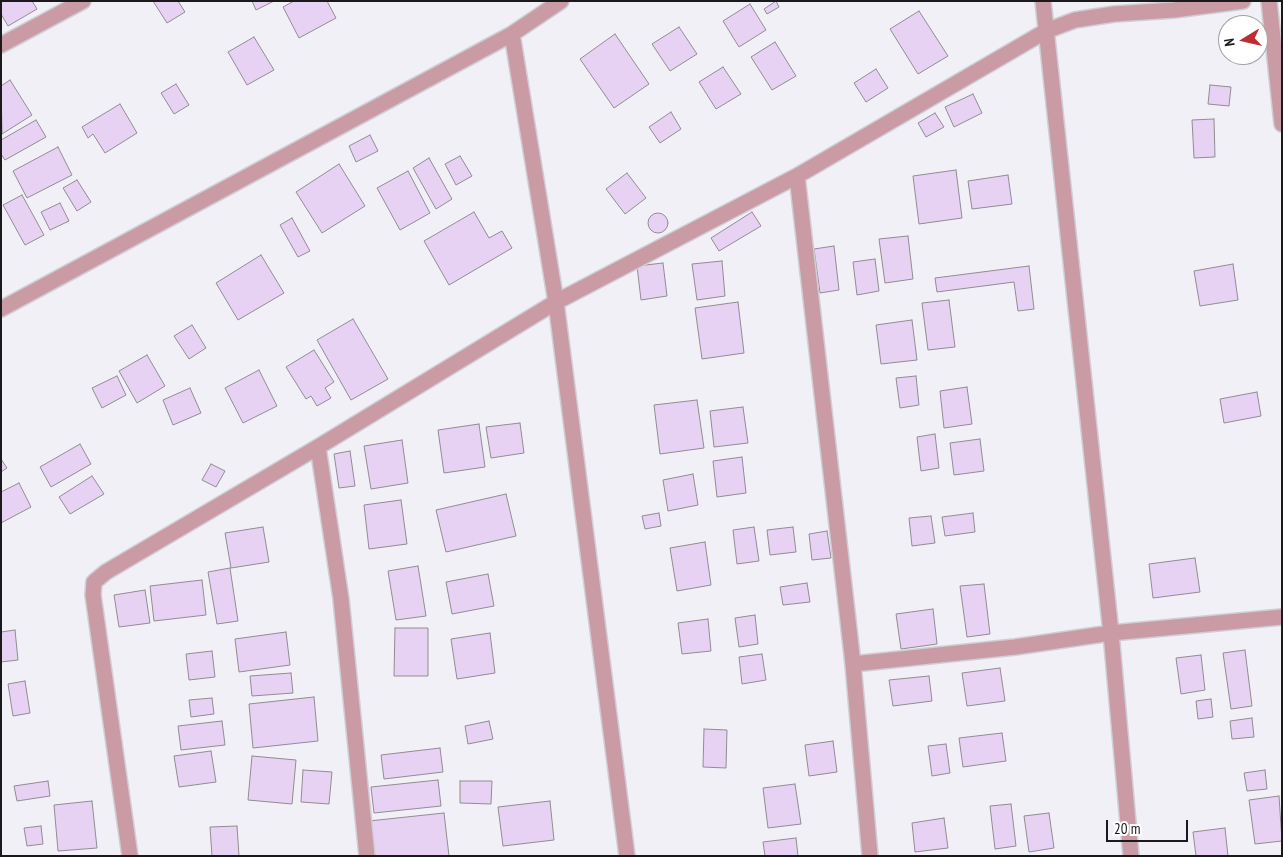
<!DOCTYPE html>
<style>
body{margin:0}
#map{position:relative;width:1283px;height:857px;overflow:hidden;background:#f2f0f7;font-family:"PT Sans Narrow",sans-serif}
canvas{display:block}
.frame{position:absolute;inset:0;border:2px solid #1a191b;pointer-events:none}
.north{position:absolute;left:1218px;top:15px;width:50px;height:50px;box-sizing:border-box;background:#fff;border:1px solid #a3a3a4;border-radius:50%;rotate:261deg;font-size:14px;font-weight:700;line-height:20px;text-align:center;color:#1a191b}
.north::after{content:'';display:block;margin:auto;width:18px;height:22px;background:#bd2d31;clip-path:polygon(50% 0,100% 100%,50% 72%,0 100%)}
.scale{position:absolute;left:1106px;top:820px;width:82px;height:22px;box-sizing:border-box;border:2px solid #1a191b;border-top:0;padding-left:6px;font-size:15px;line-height:18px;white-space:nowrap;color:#1a191b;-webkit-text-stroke:4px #fff;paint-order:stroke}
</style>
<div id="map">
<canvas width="1283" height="857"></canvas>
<div class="frame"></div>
<div class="north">N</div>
<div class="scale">20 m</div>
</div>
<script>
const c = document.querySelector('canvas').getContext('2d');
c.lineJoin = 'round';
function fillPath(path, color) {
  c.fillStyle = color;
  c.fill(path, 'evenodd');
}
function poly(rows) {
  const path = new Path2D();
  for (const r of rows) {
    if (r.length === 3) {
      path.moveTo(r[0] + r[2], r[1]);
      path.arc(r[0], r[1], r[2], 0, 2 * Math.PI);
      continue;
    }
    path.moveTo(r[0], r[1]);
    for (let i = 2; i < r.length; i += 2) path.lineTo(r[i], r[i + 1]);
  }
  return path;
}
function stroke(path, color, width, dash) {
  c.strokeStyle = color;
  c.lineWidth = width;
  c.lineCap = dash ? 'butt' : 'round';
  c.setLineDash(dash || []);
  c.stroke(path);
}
const building = poly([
 [1,1,32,1,37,9,8,26,1,14,1,1],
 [153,1,178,1,185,12,167,23,153,1],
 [252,1,274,1,256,10,252,1],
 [294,1,327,1,336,18,299,38,283,7,294,1],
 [776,1,779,7,767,14,764,9,776,1],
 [750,4,766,30,739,47,723,21,750,4],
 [919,11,948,56,918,74,890,29,919,11],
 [679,27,697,54,670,71,652,44,679,27],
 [615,34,649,84,614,108,580,59,615,34],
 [254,37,274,70,247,85,228,52,254,37],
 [775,42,796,76,772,90,751,57,775,42],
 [723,67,741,94,716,109,699,82,723,67],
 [876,69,888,88,866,102,854,83,876,69],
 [10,80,32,115,2,134,1,86,10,80],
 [176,84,189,105,174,114,161,93,176,84],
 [1210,85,1231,87,1229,106,1208,104,1210,85],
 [973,94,982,113,954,127,945,107,973,94],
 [120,104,137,133,105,153,93,134,88,138,82,127,120,104],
 [671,112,681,129,660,143,649,127,671,112],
 [935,113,944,127,926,137,918,123,935,113],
 [1214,119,1215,157,1194,158,1192,120,1214,119],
 [36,120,46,137,5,160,1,154,1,140,36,120],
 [370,135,378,151,356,162,349,146,370,135],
 [58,147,72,175,27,198,13,171,58,147],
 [460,156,472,176,456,185,445,164,460,156],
 [429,158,452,199,436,209,413,168,429,158],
 [339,164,365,206,322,233,296,192,339,164],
 [956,170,962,218,919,224,913,176,956,170],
 [408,171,430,213,400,230,377,188,408,171],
 [627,173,646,198,625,214,606,189,627,173],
 [1008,175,1012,204,972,209,968,181,1008,175],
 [77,180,91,202,77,211,63,188,77,180],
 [22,195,44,235,25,245,3,205,22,195],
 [60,203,69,221,50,230,41,212,60,203],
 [474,212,489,238,502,231,512,248,449,285,424,241,474,212],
 [752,212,761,226,719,251,711,238,752,212],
 [658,223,10],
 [292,218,310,251,298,257,280,225,292,218],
 [908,236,913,279,885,283,879,239,908,236],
 [834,246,839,290,820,293,814,249,834,246],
 [261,255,284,293,238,320,216,283,261,255],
 [875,259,879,291,857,295,853,262,875,259],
 [722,261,725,296,697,300,692,264,722,261],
 [663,263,667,296,641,300,637,266,663,263],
 [1233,264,1238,300,1200,306,1194,271,1233,264],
 [1029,266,1034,309,1018,311,1014,282,937,292,935,278,1029,266],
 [949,300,955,347,928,350,922,303,949,300],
 [738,302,744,353,702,359,695,308,738,302],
 [353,319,388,379,351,400,317,340,353,319],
 [912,320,917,360,881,364,876,325,912,320],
 [192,325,206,348,189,359,174,336,192,325],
 [314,350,334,382,325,388,331,398,317,406,311,396,306,399,286,367,314,350],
 [147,355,165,386,137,403,119,371,147,355],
 [259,370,277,406,243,423,225,388,259,370],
 [117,376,126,395,102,408,92,388,117,376],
 [916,376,919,405,900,408,896,378,916,376],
 [967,387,972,424,944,428,940,391,967,387],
 [190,388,201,413,173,425,163,400,190,388],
 [1257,392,1261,416,1224,423,1220,399,1257,392],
 [697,400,704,448,660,454,654,405,697,400],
 [743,407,748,443,714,447,710,411,743,407],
 [520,423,524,453,491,458,486,427,520,423],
 [479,424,485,467,444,473,438,430,479,424],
 [935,434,939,468,921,471,917,437,935,434],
 [980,439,984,471,954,475,950,443,980,439],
 [402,440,408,483,371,489,364,446,402,440],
 [80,444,91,464,51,487,40,467,80,444],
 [350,451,355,486,339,488,334,454,350,451],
 [742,457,746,493,717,497,713,461,742,457],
 [1,459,7,468,1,472,1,459],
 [211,464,225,471,216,487,202,480,211,464],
 [693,474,698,505,668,511,663,480,693,474],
 [92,476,104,494,70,514,59,497,92,476],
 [19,483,31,507,1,523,1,492,19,483],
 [506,494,516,536,446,552,436,510,506,494],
 [401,500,407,544,369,549,364,505,401,500],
 [659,513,661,526,645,529,642,516,659,513],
 [973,513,975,532,945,536,942,517,973,513],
 [931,516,935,543,912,546,909,518,931,516],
 [263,527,269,562,231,568,225,533,263,527],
 [754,527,759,561,737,564,733,530,754,527],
 [793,527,796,552,770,555,767,530,793,527],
 [827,531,831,558,812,560,809,534,827,531],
 [705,542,711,585,677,591,670,548,705,542],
 [1195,558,1200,592,1153,598,1149,564,1195,558],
 [418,566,426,616,396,620,388,571,418,566],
 [230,568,238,621,217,624,208,572,230,568],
 [488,574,494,606,452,614,446,582,488,574],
 [202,580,206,615,154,621,150,586,202,580],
 [807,583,810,602,783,605,780,587,807,583],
 [984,584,990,634,967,637,960,586,984,584],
 [145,590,150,623,119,627,114,595,145,590],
 [933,609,937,644,901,649,896,614,933,609],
 [755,615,758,644,739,647,735,618,755,615],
 [708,619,711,651,682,654,678,623,708,619],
 [395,628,428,628,428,676,394,676,395,628],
 [15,630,18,660,1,662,1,632,15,630],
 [286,632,290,665,239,672,235,639,286,632],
 [490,633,495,673,457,679,451,639,490,633],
 [1245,650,1252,706,1231,709,1223,653,1245,650],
 [212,651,215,677,189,680,186,654,212,651],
 [762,654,766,680,742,684,739,657,762,654],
 [1201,655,1205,690,1181,694,1176,658,1201,655],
 [1000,668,1005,701,967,706,962,673,1000,668],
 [291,673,293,693,252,696,250,676,291,673],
 [929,676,932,701,893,706,889,680,929,676],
 [25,681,30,713,13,716,8,684,25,681],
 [314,697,318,741,253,748,249,704,314,697],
 [212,698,214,714,191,717,189,700,212,698],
 [1211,699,1213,717,1198,719,1196,701,1211,699],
 [1252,718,1254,737,1232,739,1230,721,1252,718],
 [222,721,225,745,181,750,178,726,222,721],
 [489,721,493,739,468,744,465,726,489,721],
 [704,729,727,730,726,768,703,767,704,729],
 [1002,733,1006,761,963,767,959,738,1002,733],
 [833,741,837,772,809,776,805,745,833,741],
 [946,744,950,773,932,776,928,746,946,744],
 [440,748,443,772,384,779,381,755,440,748],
 [211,751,216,782,179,787,174,756,211,751],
 [252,756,296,760,292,804,248,800,252,756],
 [303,770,332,772,329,804,301,802,303,770],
 [1265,770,1267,789,1247,791,1244,773,1265,770],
 [438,780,441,806,374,813,371,787,438,780],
 [48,781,50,796,17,801,14,786,48,781],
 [460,781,492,781,491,804,460,803,460,781],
 [795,784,801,824,768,828,763,788,795,784],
 [1279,796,1282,841,1255,844,1249,800,1279,796],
 [92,801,97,848,58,851,54,805,92,801],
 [550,801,554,840,503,846,498,807,550,801],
 [1011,804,1016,846,995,849,990,806,1011,804],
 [444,813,449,856,373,856,369,821,444,813],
 [1049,813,1054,848,1029,852,1024,816,1049,813],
 [944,818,948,848,915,852,912,823,944,818],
 [41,826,43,844,27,846,24,828,41,826],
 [237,826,239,856,212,856,210,827,237,826],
 [1225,828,1228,856,1196,856,1193,832,1225,828],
 [796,838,798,856,765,856,763,842,796,838]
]);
const minor = poly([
 [1043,1,1111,633,1131,856],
 [1269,1,1282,124],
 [512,34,556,302,627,856],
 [1,45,83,1],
 [797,176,853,664,870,856],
 [1,309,512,34,561,1],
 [318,447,341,599,367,856],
 [853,664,1015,647,1111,633,1282,617],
 [130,856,93,595,94,582,106,572,318,447,556,302,797,176,1046,31,1075,20,1114,14,1174,10,1243,1]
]);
fillPath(building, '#e7d2f3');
stroke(building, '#908c92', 1);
stroke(minor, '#cfced4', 18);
stroke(minor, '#ca9ba5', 15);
</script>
